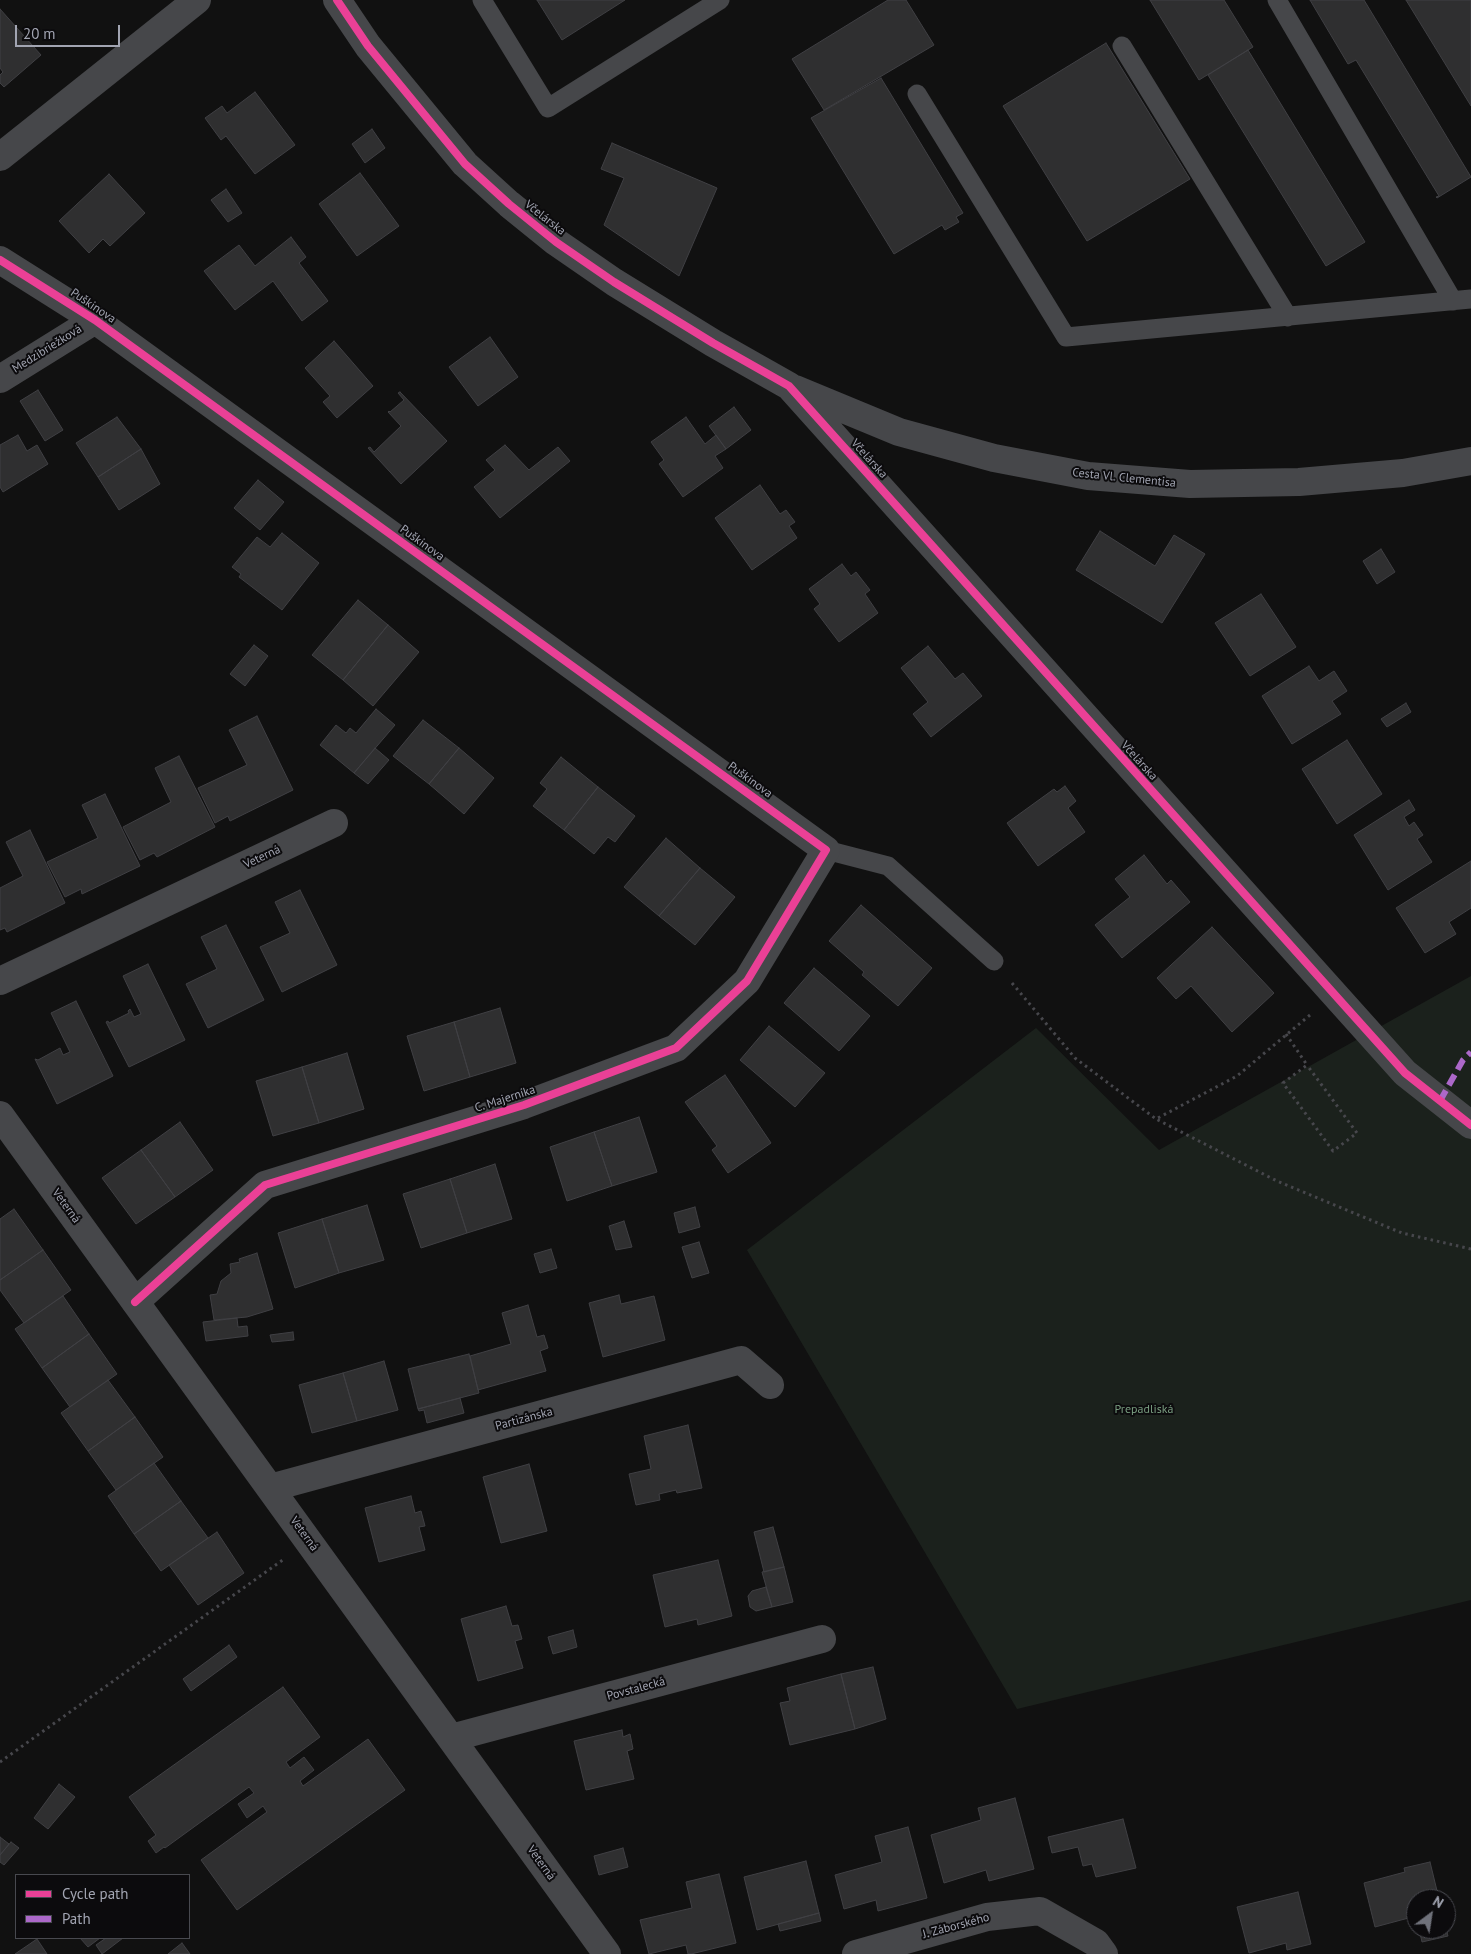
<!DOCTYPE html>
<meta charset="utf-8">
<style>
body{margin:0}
#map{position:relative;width:1471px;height:1954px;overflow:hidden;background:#111;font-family:"PT Sans",sans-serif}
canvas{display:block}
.legend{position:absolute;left:15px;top:1874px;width:175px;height:65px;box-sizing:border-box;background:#0c0b0d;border:1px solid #48494f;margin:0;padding:6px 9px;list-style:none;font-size:15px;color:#a2a5b2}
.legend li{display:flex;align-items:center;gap:10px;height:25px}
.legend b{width:25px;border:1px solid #48494f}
.north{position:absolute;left:1406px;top:1889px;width:50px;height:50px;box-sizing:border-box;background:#0c0b0d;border:1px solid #48494f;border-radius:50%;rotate:31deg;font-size:14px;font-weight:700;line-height:20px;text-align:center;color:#a2a5b2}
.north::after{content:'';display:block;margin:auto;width:18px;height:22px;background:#6f717a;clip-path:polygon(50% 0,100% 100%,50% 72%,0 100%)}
.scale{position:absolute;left:15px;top:25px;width:105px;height:22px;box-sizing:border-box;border:2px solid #a2a5b2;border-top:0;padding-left:6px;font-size:15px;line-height:18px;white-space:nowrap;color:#a2a5b2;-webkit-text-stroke:4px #0c0b0d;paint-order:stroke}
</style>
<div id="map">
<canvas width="1471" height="1954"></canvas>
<ul class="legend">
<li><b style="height:6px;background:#ea4096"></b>Cycle path</li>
<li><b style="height:6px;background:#ac68c9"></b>Path</li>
</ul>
<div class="north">N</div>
<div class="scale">20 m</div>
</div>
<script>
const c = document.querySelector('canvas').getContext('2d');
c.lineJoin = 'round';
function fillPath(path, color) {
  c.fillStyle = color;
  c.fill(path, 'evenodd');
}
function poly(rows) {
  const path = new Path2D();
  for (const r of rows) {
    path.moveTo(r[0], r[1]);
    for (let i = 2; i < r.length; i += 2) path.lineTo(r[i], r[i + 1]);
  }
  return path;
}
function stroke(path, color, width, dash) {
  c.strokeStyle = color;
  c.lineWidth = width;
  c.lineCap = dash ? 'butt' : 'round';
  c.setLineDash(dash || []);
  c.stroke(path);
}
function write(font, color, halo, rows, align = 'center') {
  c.font = font + ' "PT Sans",sans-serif';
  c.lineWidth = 4;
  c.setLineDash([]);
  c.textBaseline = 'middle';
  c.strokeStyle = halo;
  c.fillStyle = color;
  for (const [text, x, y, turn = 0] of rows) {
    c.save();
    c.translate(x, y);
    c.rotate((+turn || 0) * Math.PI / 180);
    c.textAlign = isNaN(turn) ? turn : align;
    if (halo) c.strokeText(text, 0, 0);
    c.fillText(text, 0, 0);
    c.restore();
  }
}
const green = poly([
 [1471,976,1471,1600,1017,1709,747,1250,1036,1028,1159,1150]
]);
const building = poly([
 [537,0,625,0,562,40,537,0],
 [888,0,906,0,934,45,824,110,792,59,888,0],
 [1150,0,1224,0,1253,47,1199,80,1150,0],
 [1310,0,1364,0,1471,177,1437,198,1436,197,1439,196,1356,60,1348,64,1310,0],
 [1406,0,1471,0,1471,106,1406,0],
 [0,9,41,55,4,87,0,83,0,75,3,72,0,68,0,9],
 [1106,43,1190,179,1087,241,1003,106,1106,43],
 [1248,50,1365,242,1326,266,1208,75,1248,50],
 [881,78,963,213,956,217,959,222,945,230,942,225,894,254,811,118,881,78],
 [255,92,295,145,255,174,226,136,221,140,205,118,222,106,227,113,255,92],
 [372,129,385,148,365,163,352,144,372,129],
 [612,143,717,188,679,276,604,225,624,178,601,169,612,143],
 [360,173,399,226,357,256,319,204,360,173],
 [109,174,145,213,110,246,103,239,89,253,59,221,109,174],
 [226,189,242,213,228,222,211,200,226,189],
 [291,237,306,257,299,263,328,301,302,321,273,281,235,310,204,271,239,245,255,266,291,237],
 [490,337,518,377,478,406,449,367,490,337],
 [334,341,373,386,337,418,323,402,330,396,305,368,334,341],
 [38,390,63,430,45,441,20,401,38,390],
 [400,392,447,441,401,484,368,448,370,447,374,452,401,426,388,412,389,411,390,412,404,400,398,393,400,392],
 [734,407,751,430,726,449,709,426,734,407],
 [117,417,141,449,98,477,76,443,117,417],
 [686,417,705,444,716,435,726,449,715,456,723,468,683,497,659,464,664,460,651,442,686,417],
 [18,435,27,451,37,445,48,464,3,492,0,487,0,445,18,435],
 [505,445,529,470,558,447,570,461,500,518,474,487,495,470,486,460,505,445],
 [141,449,160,484,119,510,98,477,141,449],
 [258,480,284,502,260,530,234,508,258,480],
 [760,485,780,514,786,510,795,522,789,526,797,538,752,570,715,518,760,485],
 [1100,531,1155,566,1174,535,1205,554,1162,623,1076,570,1100,531],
 [282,533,319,563,282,610,239,577,241,574,232,567,257,537,270,547,282,533],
 [1381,549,1395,572,1377,584,1363,561,1381,549],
 [842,564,851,576,856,572,870,590,865,594,878,613,839,642,814,609,820,604,809,589,842,564],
 [1261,594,1296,647,1250,676,1215,623,1261,594],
 [358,600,388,625,343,680,312,655,358,600],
 [388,625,419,652,373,706,343,680,388,625],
 [254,645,268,656,245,686,230,674,254,645],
 [928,646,955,679,963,673,982,696,931,737,913,714,928,702,901,668,928,646],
 [1309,666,1319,681,1334,671,1347,691,1332,701,1341,714,1292,744,1262,696,1309,666],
 [1406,703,1411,712,1387,727,1381,719,1406,703],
 [376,709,395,725,354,773,320,745,336,725,346,733,350,728,356,733,376,709],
 [257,716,293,790,230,821,228,816,215,823,198,788,247,765,229,730,257,716],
 [423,720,459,748,429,784,393,756,423,720],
 [1347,740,1382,794,1337,824,1302,769,1347,740],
 [375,748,389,760,368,784,354,773,375,748],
 [459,748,494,778,464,814,429,784,459,748],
 [179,756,215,827,157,857,154,853,140,860,123,827,171,802,155,768,179,756],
 [561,757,598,787,564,830,533,806,547,789,540,783,561,757],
 [1065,786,1076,801,1068,808,1085,832,1038,866,1007,823,1054,789,1057,792,1065,786],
 [598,787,635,816,615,842,608,837,594,854,564,830,598,787],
 [105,794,140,866,82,894,81,889,65,897,47,862,98,838,82,805,105,794],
 [1409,800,1415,810,1404,817,1409,826,1414,822,1423,835,1417,839,1432,862,1388,890,1354,835,1409,800],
 [30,830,65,903,7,932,5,928,0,930,0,888,23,876,6,842,30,830],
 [666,838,700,868,659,916,624,887,666,838],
 [1144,855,1167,884,1171,880,1190,902,1122,958,1095,925,1130,897,1115,879,1144,855],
 [1471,861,1471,908,1449,922,1456,934,1425,953,1396,908,1471,861],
 [700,868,735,897,695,945,659,916,700,868],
 [300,890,337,965,282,992,260,947,290,933,275,902,300,890],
 [861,905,932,968,898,1006,862,975,864,972,829,941,861,905],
 [226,925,264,1000,208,1028,186,984,217,969,201,937,226,925],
 [1212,927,1274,993,1232,1032,1191,986,1176,999,1157,978,1212,927],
 [148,964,185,1040,129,1067,106,1022,108,1021,109,1023,129,1013,128,1011,130,1009,134,1017,141,1014,123,976,148,964],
 [814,968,870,1016,839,1051,784,1003,814,968],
 [76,1001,113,1076,57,1104,35,1059,38,1060,60,1048,63,1055,70,1052,51,1013,76,1001],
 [500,1008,516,1063,470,1077,454,1022,500,1008],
 [454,1022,470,1077,424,1091,407,1036,454,1022],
 [769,1026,825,1073,795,1107,740,1060,769,1026],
 [347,1053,364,1109,319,1123,302,1067,347,1053],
 [302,1067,319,1123,273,1136,256,1081,302,1067],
 [725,1075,771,1143,728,1173,712,1150,717,1146,685,1102,725,1075],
 [639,1117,657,1172,612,1186,594,1132,639,1117],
 [180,1122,213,1170,175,1197,141,1150,180,1122],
 [594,1132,612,1186,567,1201,550,1147,594,1132],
 [141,1150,175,1197,136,1224,102,1178,141,1150],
 [495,1164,512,1219,467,1233,450,1179,495,1164],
 [450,1179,467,1233,421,1248,403,1194,450,1179],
 [367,1205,384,1260,339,1273,322,1219,367,1205],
 [695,1207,700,1227,679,1233,674,1213,695,1207],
 [14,1209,43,1250,0,1280,0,1219,14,1209],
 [322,1219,339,1273,295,1288,278,1233,322,1219],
 [624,1221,632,1247,616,1250,609,1226,624,1221],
 [699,1242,709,1273,692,1278,682,1247,699,1242],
 [551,1249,557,1268,540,1273,534,1254,551,1249],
 [43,1250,71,1290,24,1323,0,1290,0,1280,43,1250],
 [257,1253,273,1309,247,1317,214,1320,210,1295,217,1294,221,1281,231,1273,230,1264,240,1262,239,1259,257,1253],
 [619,1295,621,1304,654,1296,665,1340,603,1357,589,1303,619,1295],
 [63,1296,89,1334,42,1368,15,1329,63,1296],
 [528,1305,537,1337,544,1335,548,1348,540,1351,546,1371,478,1390,470,1356,511,1344,502,1313,528,1305],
 [237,1318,238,1327,247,1326,248,1336,206,1341,203,1322,237,1318],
 [293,1332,294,1340,272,1342,270,1335,293,1332],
 [89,1334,117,1374,70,1407,42,1368,89,1334],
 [469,1354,479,1393,418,1409,408,1369,469,1354],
 [384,1361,398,1410,357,1421,343,1373,384,1361],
 [343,1373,357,1421,312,1433,299,1385,343,1373],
 [108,1380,135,1417,88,1451,61,1413,108,1380],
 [460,1398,464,1413,427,1423,424,1410,419,1411,418,1409,460,1398],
 [135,1417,163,1457,116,1490,88,1451,135,1417],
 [688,1425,702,1488,677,1493,676,1490,659,1494,660,1500,636,1505,629,1474,651,1469,644,1436,688,1425],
 [154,1463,181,1501,134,1534,108,1496,154,1463],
 [529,1464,547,1531,501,1543,483,1477,529,1464],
 [411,1496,415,1513,421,1511,425,1526,419,1527,425,1550,379,1562,365,1508,411,1496],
 [181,1501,208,1538,161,1571,134,1534,181,1501],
 [773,1527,784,1567,764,1572,754,1532,773,1527],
 [217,1532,244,1573,198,1605,169,1565,217,1532],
 [718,1560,732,1616,698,1625,697,1619,665,1627,653,1575,718,1560],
 [784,1567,793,1602,772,1607,762,1572,784,1567],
 [766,1587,772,1607,756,1611,750,1607,748,1596,752,1591,766,1587],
 [506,1606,512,1626,518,1625,522,1639,515,1641,523,1668,478,1681,461,1619,506,1606],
 [573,1630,577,1647,553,1654,548,1637,573,1630],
 [229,1645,237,1657,191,1691,183,1679,229,1645],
 [873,1667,886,1719,855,1729,841,1674,873,1667],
 [841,1674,855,1729,790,1745,780,1703,790,1701,787,1688,841,1674],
 [283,1687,320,1737,286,1762,290,1768,304,1757,314,1770,300,1781,303,1786,368,1739,405,1790,237,1910,201,1860,267,1812,263,1806,247,1818,238,1804,254,1793,249,1787,165,1848,164,1847,156,1853,148,1841,156,1835,129,1797,283,1687],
 [622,1730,623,1737,630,1734,633,1749,627,1751,634,1779,586,1790,574,1741,622,1730],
 [59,1784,75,1797,48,1829,34,1818,59,1784],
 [1015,1798,1034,1869,989,1881,986,1870,944,1883,931,1835,981,1820,978,1808,1015,1798],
 [1123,1819,1136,1868,1096,1877,1092,1864,1083,1866,1078,1847,1052,1853,1048,1837,1123,1819],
 [908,1827,927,1898,878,1911,876,1900,844,1909,835,1875,882,1862,875,1836,908,1827],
 [0,1837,9,1844,0,1855,0,1837],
 [11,1842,19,1848,4,1865,0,1862,0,1855,11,1842],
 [623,1848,628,1867,599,1875,594,1856,623,1848],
 [806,1861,819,1913,757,1930,744,1877,806,1861],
 [1430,1862,1439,1899,1416,1899,1416,1916,1375,1927,1364,1883,1405,1872,1404,1868,1430,1862],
 [719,1874,736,1943,691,1954,688,1954,686,1945,649,1954,640,1920,692,1908,686,1882,719,1874],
 [1298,1892,1311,1944,1287,1950,1286,1943,1249,1953,1237,1907,1298,1892],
 [819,1913,821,1921,780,1931,778,1924,819,1913],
 [1419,1929,1446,1929,1448,1936,1422,1942,1419,1929],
 [80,1938,100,1938,88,1947,80,1938],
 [106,1938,123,1938,102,1954,96,1945,106,1938],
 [37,1939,47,1954,15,1954,37,1939],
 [182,1943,190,1954,168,1954,182,1943]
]);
const path = poly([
 [1012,983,1075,1058,1156,1119],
 [1310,1015,1237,1076,1156,1119,1277,1181,1402,1233,1471,1249],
 [1286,1034,1307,1065,1283,1083,1333,1151,1357,1133,1307,1065],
 [0,1762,284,1559]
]);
const lane = poly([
 [482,0,548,108,720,0],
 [1277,0,1453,301],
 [1122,46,1288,317],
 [917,94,1066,337,1471,299],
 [826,850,888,866,994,961]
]);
const street = poly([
 [337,0,368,46,465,164,509,204,556,242,614,282,713,343,789,386,1405,1073,1471,1125],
 [0,157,197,0],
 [0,260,95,320,826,850,747,981,676,1048,524,1105,265,1185,135,1302],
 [0,379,95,320],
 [795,389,899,432,994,458,1088,476,1190,484,1299,482,1403,473,1471,461],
 [0,981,334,823],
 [0,1115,607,1954],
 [270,1488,741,1360,770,1385],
 [451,1738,822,1639],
 [856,1954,987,1917,1040,1911,1096,1943,1104,1954]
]);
const quiet = poly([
 [1440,1101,1463,1060,1471,1052]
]);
const cycleway = poly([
 [337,0,368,46,465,164,509,204,556,242,614,282,713,343,789,386,1405,1073,1471,1125],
 [0,260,95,320,826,850,747,981,676,1048,524,1105,265,1185,135,1302]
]);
const streetNames = [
 ["Včelárska",545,218,38],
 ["Puškinova",93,306,34],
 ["Medzibriežková",47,349,-32],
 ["Včelárska",869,459,48],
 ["Cesta Vl. Clementisa",1124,478,6],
 ["Puškinova",422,543,36],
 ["Včelárska",1139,761,48],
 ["Puškinova",750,780,36],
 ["Veterná",262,857,-25],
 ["C. Majerníka",505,1099,-18],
 ["Veterná",66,1206,54],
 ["Partizánska",524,1419,-15],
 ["Veterná",304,1534,54],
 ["Povstalecká",636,1689,-15],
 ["Veterná",541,1863,54],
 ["J. Záborského",956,1926,-15]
];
const parkNames = [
 ["Prepadliská",1144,1410]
];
fillPath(green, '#1b211c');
fillPath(building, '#2f2f30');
stroke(building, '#404044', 1);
stroke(path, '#47474c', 3, [2.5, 4]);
stroke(lane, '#46474a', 19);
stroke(street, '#46474a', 28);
stroke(quiet, '#ac68c9', 6, [12, 6]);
stroke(cycleway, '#ea4096', 8);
write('12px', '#a2a5b2', '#0c0b0d', streetNames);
write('12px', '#799d80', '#0c0b0d', parkNames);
</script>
